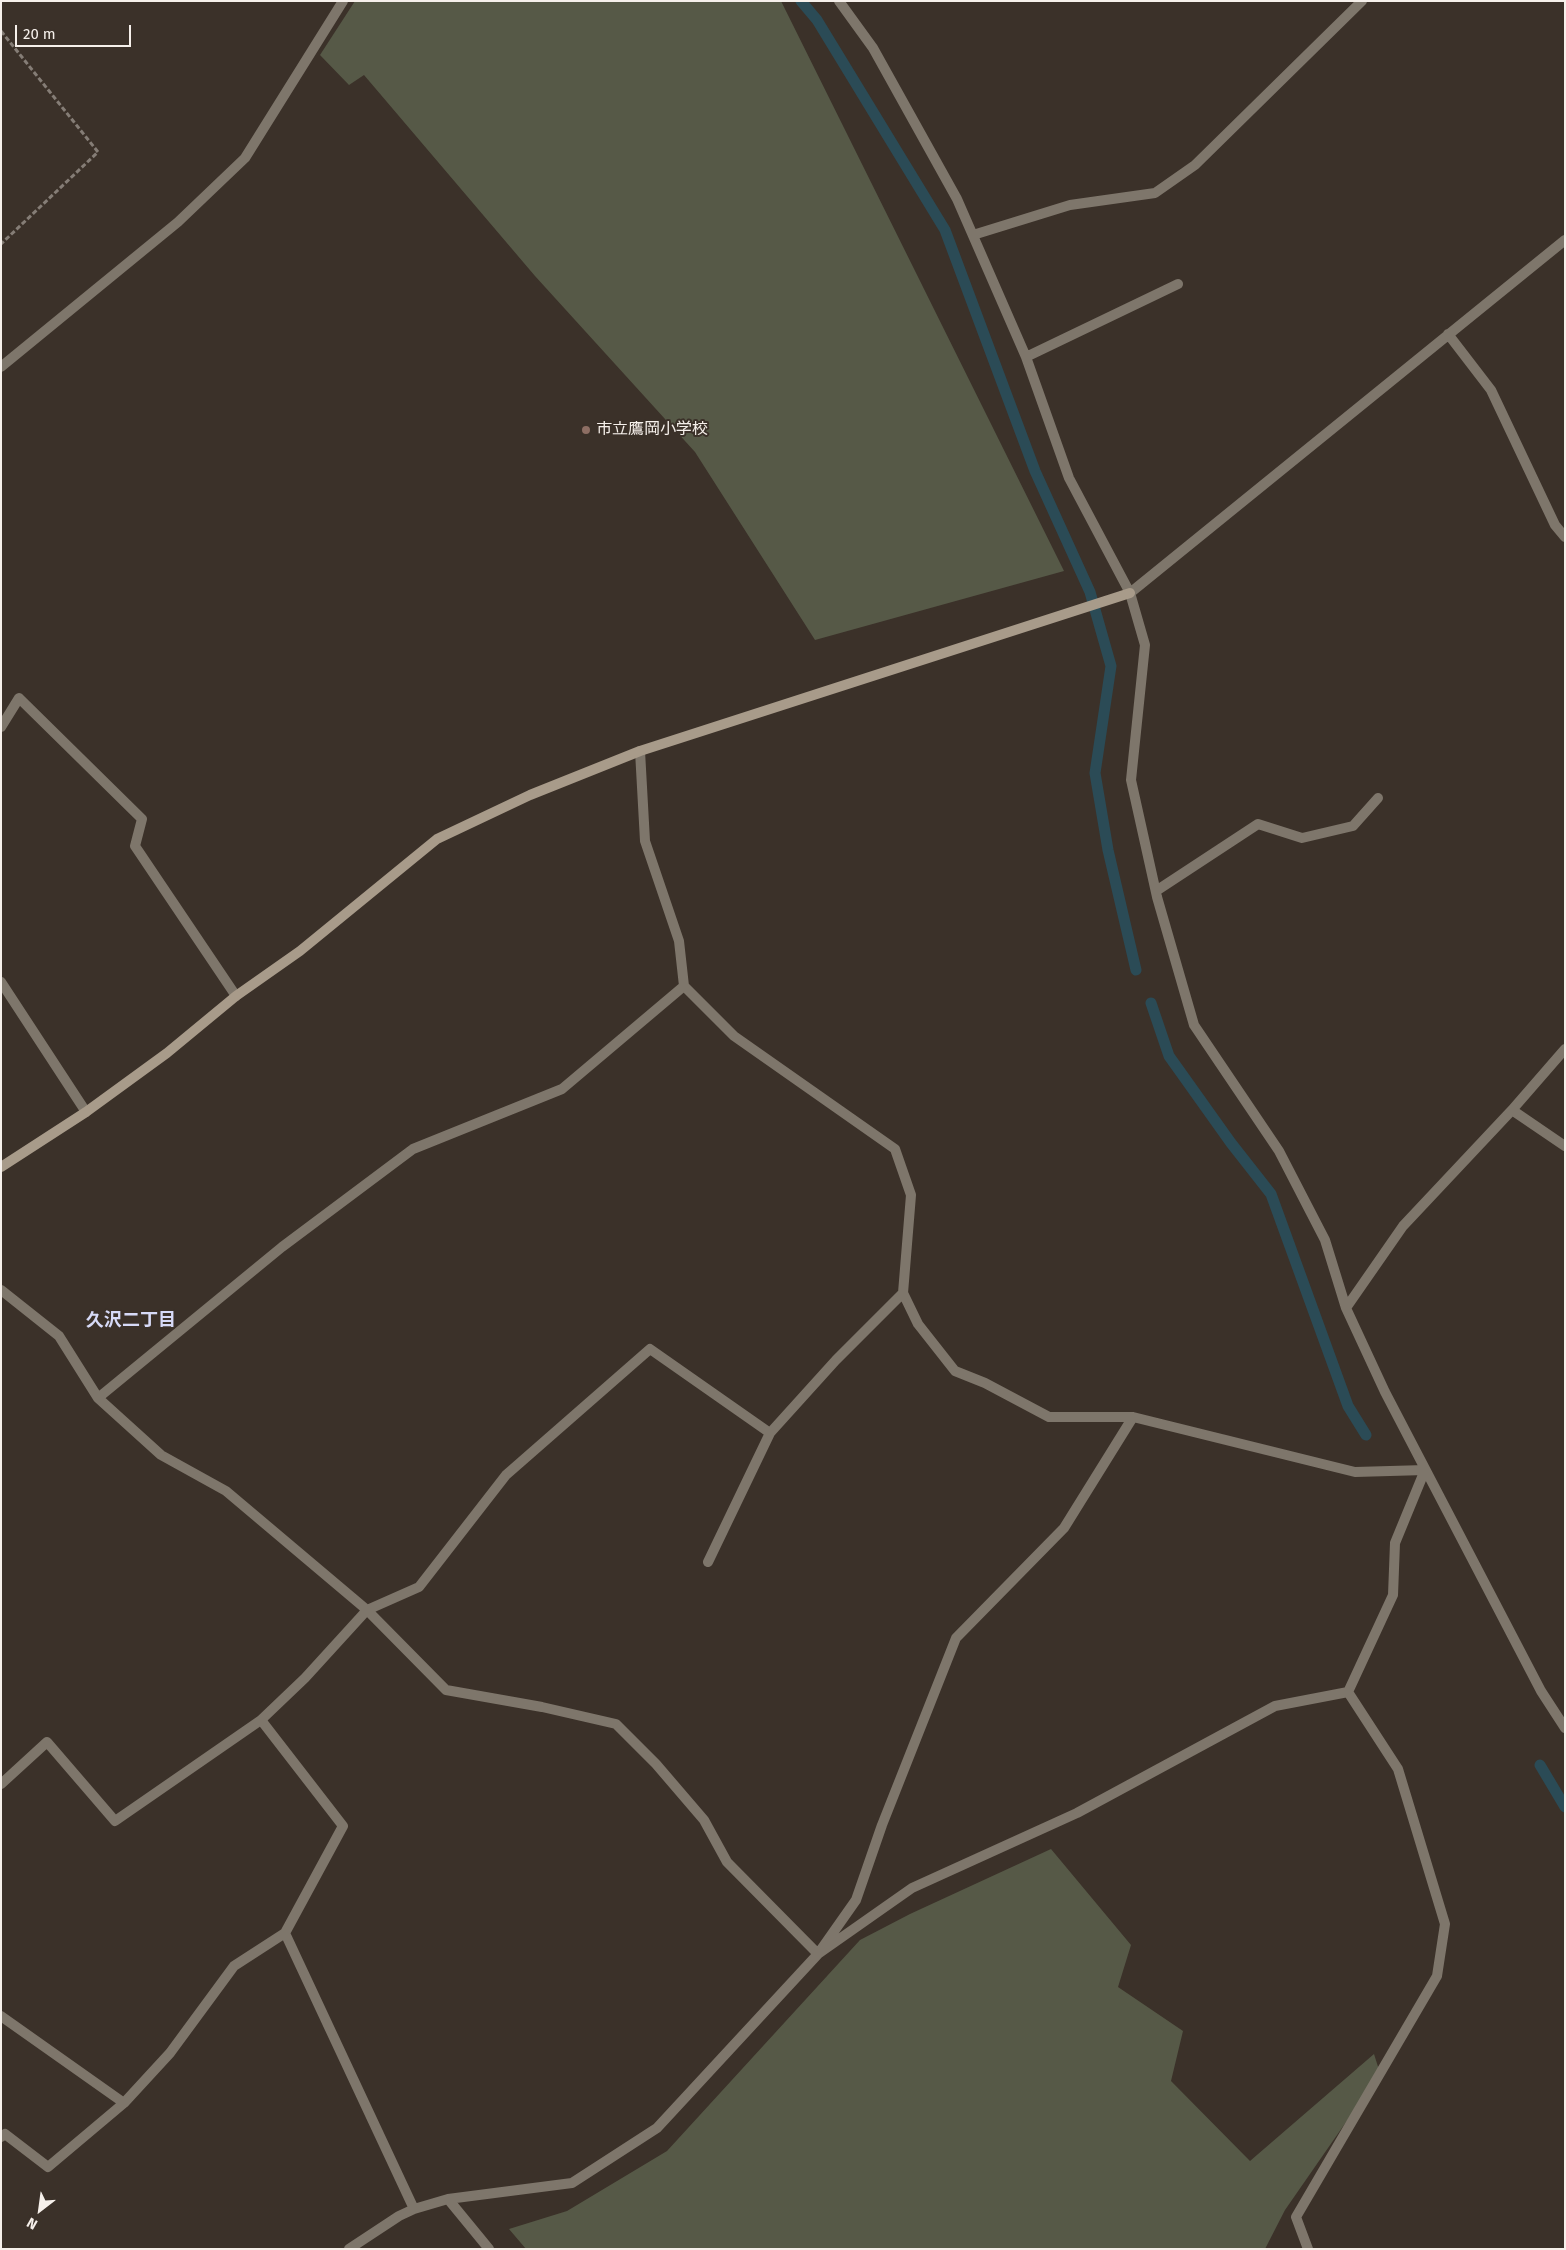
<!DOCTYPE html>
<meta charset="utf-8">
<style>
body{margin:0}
#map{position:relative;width:1566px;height:2250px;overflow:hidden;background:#3b3129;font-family:"Fira Sans",sans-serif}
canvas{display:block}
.frame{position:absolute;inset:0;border:2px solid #f6f0eb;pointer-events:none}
.north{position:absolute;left:15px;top:2185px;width:50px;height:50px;-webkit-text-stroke:4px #3b3129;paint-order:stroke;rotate:210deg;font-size:14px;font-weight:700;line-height:20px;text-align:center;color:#f6f0eb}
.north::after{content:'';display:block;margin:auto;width:18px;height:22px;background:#f6f0eb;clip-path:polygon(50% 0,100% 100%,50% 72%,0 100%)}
.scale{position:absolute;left:15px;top:25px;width:116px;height:22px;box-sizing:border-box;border:2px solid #f6f0eb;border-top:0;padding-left:6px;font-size:15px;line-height:18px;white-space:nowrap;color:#f6f0eb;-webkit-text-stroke:4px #3b3129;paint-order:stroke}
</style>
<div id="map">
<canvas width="1566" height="2250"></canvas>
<div class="frame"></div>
<div class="north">N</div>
<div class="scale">20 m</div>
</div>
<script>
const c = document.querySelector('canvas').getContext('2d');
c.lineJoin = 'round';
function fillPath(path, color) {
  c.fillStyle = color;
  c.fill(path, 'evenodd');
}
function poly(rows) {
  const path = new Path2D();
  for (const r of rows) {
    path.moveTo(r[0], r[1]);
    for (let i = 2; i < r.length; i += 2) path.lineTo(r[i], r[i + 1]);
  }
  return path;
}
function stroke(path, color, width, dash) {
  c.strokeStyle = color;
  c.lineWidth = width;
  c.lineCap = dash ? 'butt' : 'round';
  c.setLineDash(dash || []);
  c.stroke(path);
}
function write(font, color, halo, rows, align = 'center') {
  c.font = font + ' "Fira Sans","Noto Sans JP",sans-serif';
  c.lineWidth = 4;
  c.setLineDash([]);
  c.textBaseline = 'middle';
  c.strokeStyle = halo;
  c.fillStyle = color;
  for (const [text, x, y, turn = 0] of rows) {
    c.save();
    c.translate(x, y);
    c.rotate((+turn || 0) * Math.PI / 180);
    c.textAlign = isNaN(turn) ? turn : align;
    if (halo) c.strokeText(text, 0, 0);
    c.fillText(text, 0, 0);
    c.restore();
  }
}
const green = poly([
 [355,1,781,1,1064,571,815,640,695,452,535,276,364,75,349,85,320,55],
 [1051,1849,1131,1945,1118,1987,1183,2031,1171,2081,1250,2161,1374,2054,1380,2073,1285,2210,1265,2249,526,2249,509,2229,567,2211,667,2151,860,1940,910,1914]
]);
const stream = poly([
 [801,1,817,20,945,230,1035,471,1090,592,1111,666,1095,773,1108,850,1136,970],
 [1151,1003,1169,1056,1231,1143,1271,1194,1348,1406,1366,1435],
 [1540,1765,1565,1807]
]);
const path = poly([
 [1,31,98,152,1,244]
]);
const street = poly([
 [839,1,873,48,957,199,1026,357,1069,478,1130,593,1145,645,1131,780,1157,897,1194,1025,1279,1151,1325,1240,1346,1308,1385,1392,1541,1691,1565,1728],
 [973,235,1070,205,1155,193,1195,165,1362,1],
 [1448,334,1491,390,1555,525,1565,537],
 [1026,357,1178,284],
 [1,367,178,222,245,158,343,1],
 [1130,593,1565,240],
 [1,727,19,698,142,819,135,846,236,996],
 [640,751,645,841,679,941,684,986,734,1036,895,1149,911,1195,903,1293,918,1324,955,1371,985,1383,1049,1417,1133,1417,1355,1472,1425,1470,1395,1543,1393,1595,1348,1692,1398,1769,1445,1924,1437,1976,1296,2217,1308,2249],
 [1156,891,1258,824,1302,838,1353,826,1378,798],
 [1,982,86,1112],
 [1512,1110,1565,1146],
 [1,1290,59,1336,98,1398,161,1455,226,1491,367,1610,446,1690,542,1707,616,1724,656,1764,704,1820,727,1862,818,1954,856,1900,882,1825,956,1638,1064,1528,1133,1417],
 [1346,1308,1403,1226,1512,1110,1565,1049],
 [98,1398,282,1247,413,1149,562,1089,684,986],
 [708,1562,770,1433,836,1360,903,1293],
 [1,1784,47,1742,115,1821,261,1720,305,1678,367,1610,419,1587,506,1475,650,1349,770,1433],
 [285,1933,414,2209],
 [1,2016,124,2103],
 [1,2137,5,2134,48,2167,124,2103,170,2053,234,1966,285,1933,343,1826,261,1720],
 [448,2199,489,2249],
 [349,2249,399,2216,414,2209,448,2199,572,2183,657,2128,818,1954,912,1888,1077,1813,1275,1706,1348,1692]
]);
const secondary = poly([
 [1,1167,86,1112,167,1053,236,996,300,951,437,839,530,795,640,751,1130,593]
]);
const markers = [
 [586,430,5,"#8d6e63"]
];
const poiNames = [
 ["市立鷹岡小学校",596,430]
];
const neighbourhoodNames = [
 ["久沢二丁目",131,1321]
];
fillPath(green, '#565947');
stroke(stream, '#2b4b56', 11);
stroke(path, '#857d76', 3, [5, 2.5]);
stroke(street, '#7e766b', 10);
stroke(secondary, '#a89b8a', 10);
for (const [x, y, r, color] of markers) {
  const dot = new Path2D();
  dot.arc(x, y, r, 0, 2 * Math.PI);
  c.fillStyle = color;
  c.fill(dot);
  stroke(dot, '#3b3129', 2);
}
write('16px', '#f6f0eb', '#3b3129', poiNames, 'left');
write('bold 18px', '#d7daf7', '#3b3129', neighbourhoodNames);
</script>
